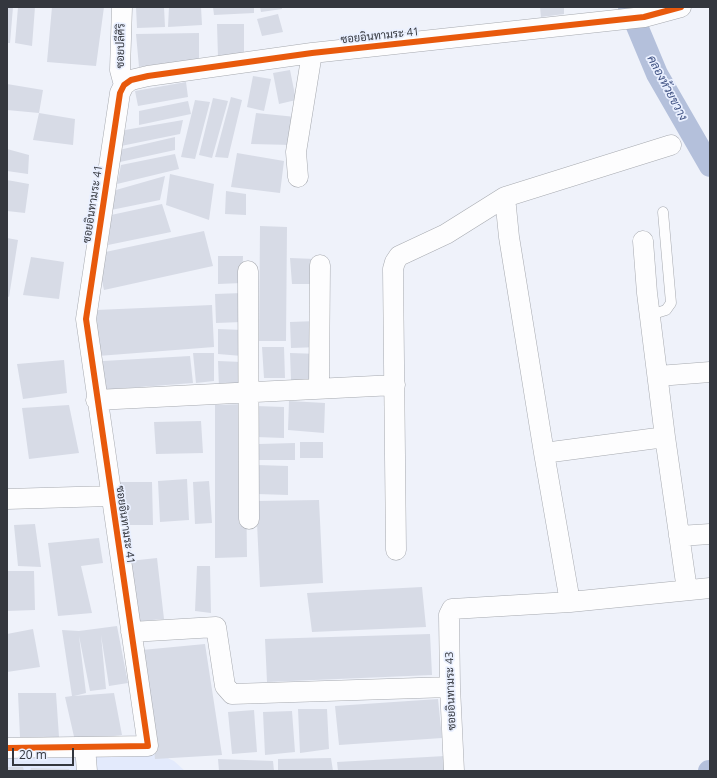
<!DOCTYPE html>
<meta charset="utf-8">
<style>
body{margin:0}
#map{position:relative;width:717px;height:778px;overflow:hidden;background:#eff2fa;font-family:"Open Sans",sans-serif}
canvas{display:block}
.frame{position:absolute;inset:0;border:8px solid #34373e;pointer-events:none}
.scale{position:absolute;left:12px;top:748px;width:62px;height:18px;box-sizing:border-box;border:2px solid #34373e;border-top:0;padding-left:5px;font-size:12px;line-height:14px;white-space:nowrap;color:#34373e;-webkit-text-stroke:3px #eaf0ff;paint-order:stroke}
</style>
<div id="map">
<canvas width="717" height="778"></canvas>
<div class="frame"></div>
<div class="scale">20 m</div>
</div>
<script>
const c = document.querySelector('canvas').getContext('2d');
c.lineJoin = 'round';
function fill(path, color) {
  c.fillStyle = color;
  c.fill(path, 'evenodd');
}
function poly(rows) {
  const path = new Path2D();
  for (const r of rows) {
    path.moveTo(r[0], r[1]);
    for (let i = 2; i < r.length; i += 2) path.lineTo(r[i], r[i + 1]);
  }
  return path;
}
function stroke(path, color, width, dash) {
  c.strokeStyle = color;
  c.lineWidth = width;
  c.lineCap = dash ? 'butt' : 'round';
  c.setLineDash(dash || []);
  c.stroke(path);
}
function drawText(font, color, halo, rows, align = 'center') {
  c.font = font + ' "Open Sans",Sarabun,sans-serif';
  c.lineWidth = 3.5;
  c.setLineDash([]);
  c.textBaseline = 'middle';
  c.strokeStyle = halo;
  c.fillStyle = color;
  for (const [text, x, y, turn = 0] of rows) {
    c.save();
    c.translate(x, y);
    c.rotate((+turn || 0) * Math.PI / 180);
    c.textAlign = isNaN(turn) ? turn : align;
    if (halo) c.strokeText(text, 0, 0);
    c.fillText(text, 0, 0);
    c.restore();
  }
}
fill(poly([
 [127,739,174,761,185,771,7,771,7,743]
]), '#e3eafc');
stroke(poly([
 [629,7,657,74,710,166],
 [709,771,710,771]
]), '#b4c0db', 22);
fill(poly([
 [7,7,13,7,10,43,7,43],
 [18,7,35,7,32,46,15,43],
 [52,7,104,7,96,66,47,62],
 [136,7,164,7,165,27,137,28],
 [169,7,201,7,202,25,168,27],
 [213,7,254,7,254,13,214,15],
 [260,7,282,7,282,9,261,12],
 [540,7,564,7,564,14,541,17],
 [278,14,283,32,262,36,257,19],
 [217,24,244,24,244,54,218,57],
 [199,33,199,59,139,67,136,34],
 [290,70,296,100,279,104,273,73],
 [253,76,271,79,264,111,247,107],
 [186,82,188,97,138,106,135,91],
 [7,84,43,90,39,113,7,110],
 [231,97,242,100,228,158,215,157],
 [213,98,228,101,212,158,199,155],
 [195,100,210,102,195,159,181,157],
 [188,101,191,114,139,125,139,111],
 [39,113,75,119,73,145,33,140],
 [256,113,296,117,292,145,251,144],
 [183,120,180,134,121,146,125,130],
 [175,137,175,150,120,162,119,150],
 [7,149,29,155,28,174,7,171],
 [237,153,284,161,280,193,231,187],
 [175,154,179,169,117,184,121,165],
 [170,174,214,184,209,220,166,205],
 [165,176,160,200,111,210,116,190],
 [7,180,29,184,25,213,7,211],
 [226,191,246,194,246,215,225,214],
 [162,204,171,232,108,245,111,215],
 [260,226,287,227,286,341,259,341],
 [204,231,213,266,104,290,96,254],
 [7,238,18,240,9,297,7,296],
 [218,256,243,256,242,283,218,284],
 [31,257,64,262,59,299,23,295],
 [290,258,316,259,315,284,292,284],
 [242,293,242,322,216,323,215,294],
 [212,305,214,347,98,356,96,310],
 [317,321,320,347,291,348,290,322],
 [218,329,243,330,242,356,218,354],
 [262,347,284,347,285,378,264,378],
 [193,353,214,353,214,381,196,383],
 [290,353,320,354,319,380,291,380],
 [190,356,193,383,87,391,86,362],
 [64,360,67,393,23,399,17,364],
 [218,361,242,362,242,386,219,388],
 [289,401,325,403,324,433,288,430],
 [245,404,247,557,215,558,215,405],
 [69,405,79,453,29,459,22,408],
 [256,406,284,407,284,438,256,437],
 [201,421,203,453,156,454,154,422],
 [300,442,323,442,323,458,300,458],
 [295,443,295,460,258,460,259,444],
 [257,465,288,466,288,495,257,494],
 [187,479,189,520,160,522,158,481],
 [209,481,212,523,195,524,193,482],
 [116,482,152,482,153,525,120,525],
 [319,500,323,583,260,587,256,501],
 [35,524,41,567,18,566,14,525],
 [99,538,103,563,81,566,92,613,58,616,48,543],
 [157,558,164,619,129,622,120,562],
 [197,566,210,566,211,613,195,611],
 [7,571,34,571,35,610,7,611],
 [422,587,426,627,312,632,307,593],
 [117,626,128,683,109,686,101,635,106,689,90,691,79,636,86,693,74,696,114,693,122,735,75,741,65,697,72,696,62,630,79,631],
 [33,629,40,667,7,672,7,634],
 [430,634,432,675,267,682,265,639],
 [205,644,222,755,155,759,142,650],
 [18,693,56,693,59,737,20,737],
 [438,699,442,738,339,745,335,706],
 [298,709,327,709,329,749,300,753],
 [254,710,257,752,232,754,228,712],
 [292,711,295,752,265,755,263,712],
 [445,756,446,771,338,771,337,762],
 [331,758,333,771,278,771,278,759],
 [218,759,273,761,274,771,219,771],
 [7,767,23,767,24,771,7,771],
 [31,768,69,769,70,771,30,771]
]), '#d7dbe6');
const lane = poly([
 [650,315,666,310,671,303,663,212]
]);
const street = poly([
 [122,7,120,70,124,85],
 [298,177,296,152,312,53],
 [643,241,647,293,665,437,687,590],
 [248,271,249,519],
 [658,376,710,372],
 [319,388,320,265],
 [96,400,395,385],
 [544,453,665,437],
 [7,499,110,496],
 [679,536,710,534],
 [396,550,393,269,395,262,399,256,446,234,505,197],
 [570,602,544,453,509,237,505,197,671,145],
 [131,632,216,627,225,686,232,694,450,687],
 [85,747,87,771],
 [7,748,148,746,86,319,120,93,124,85,131,80,148,76,312,53,644,17,681,7],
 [454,771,450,687,449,615,452,609,570,602,710,588]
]);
stroke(lane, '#a6a9af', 11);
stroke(street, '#a6a9af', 21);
stroke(lane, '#fdfdfe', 10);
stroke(street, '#fdfdfe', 20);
stroke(poly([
 [7,748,148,746,86,319,120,93,124,85,131,80,148,76,312,53,644,17,681,7]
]), '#e8590c', 6);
drawText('11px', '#34373e', '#eaf0ff', [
 ["ซอยอินทามระ 41",380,36,-6],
 ["ซอยปลีศิริ",121,46,-89],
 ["ซอยอินทามระ 41",93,204,-81],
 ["ซอยอินทามระ 41",125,525,82],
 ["ซอยอินทามระ 43",451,691,-92]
]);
drawText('italic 12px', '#415384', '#eaf0ff', [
 ["คลองห้วยขวาง",667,88,62]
]);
</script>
